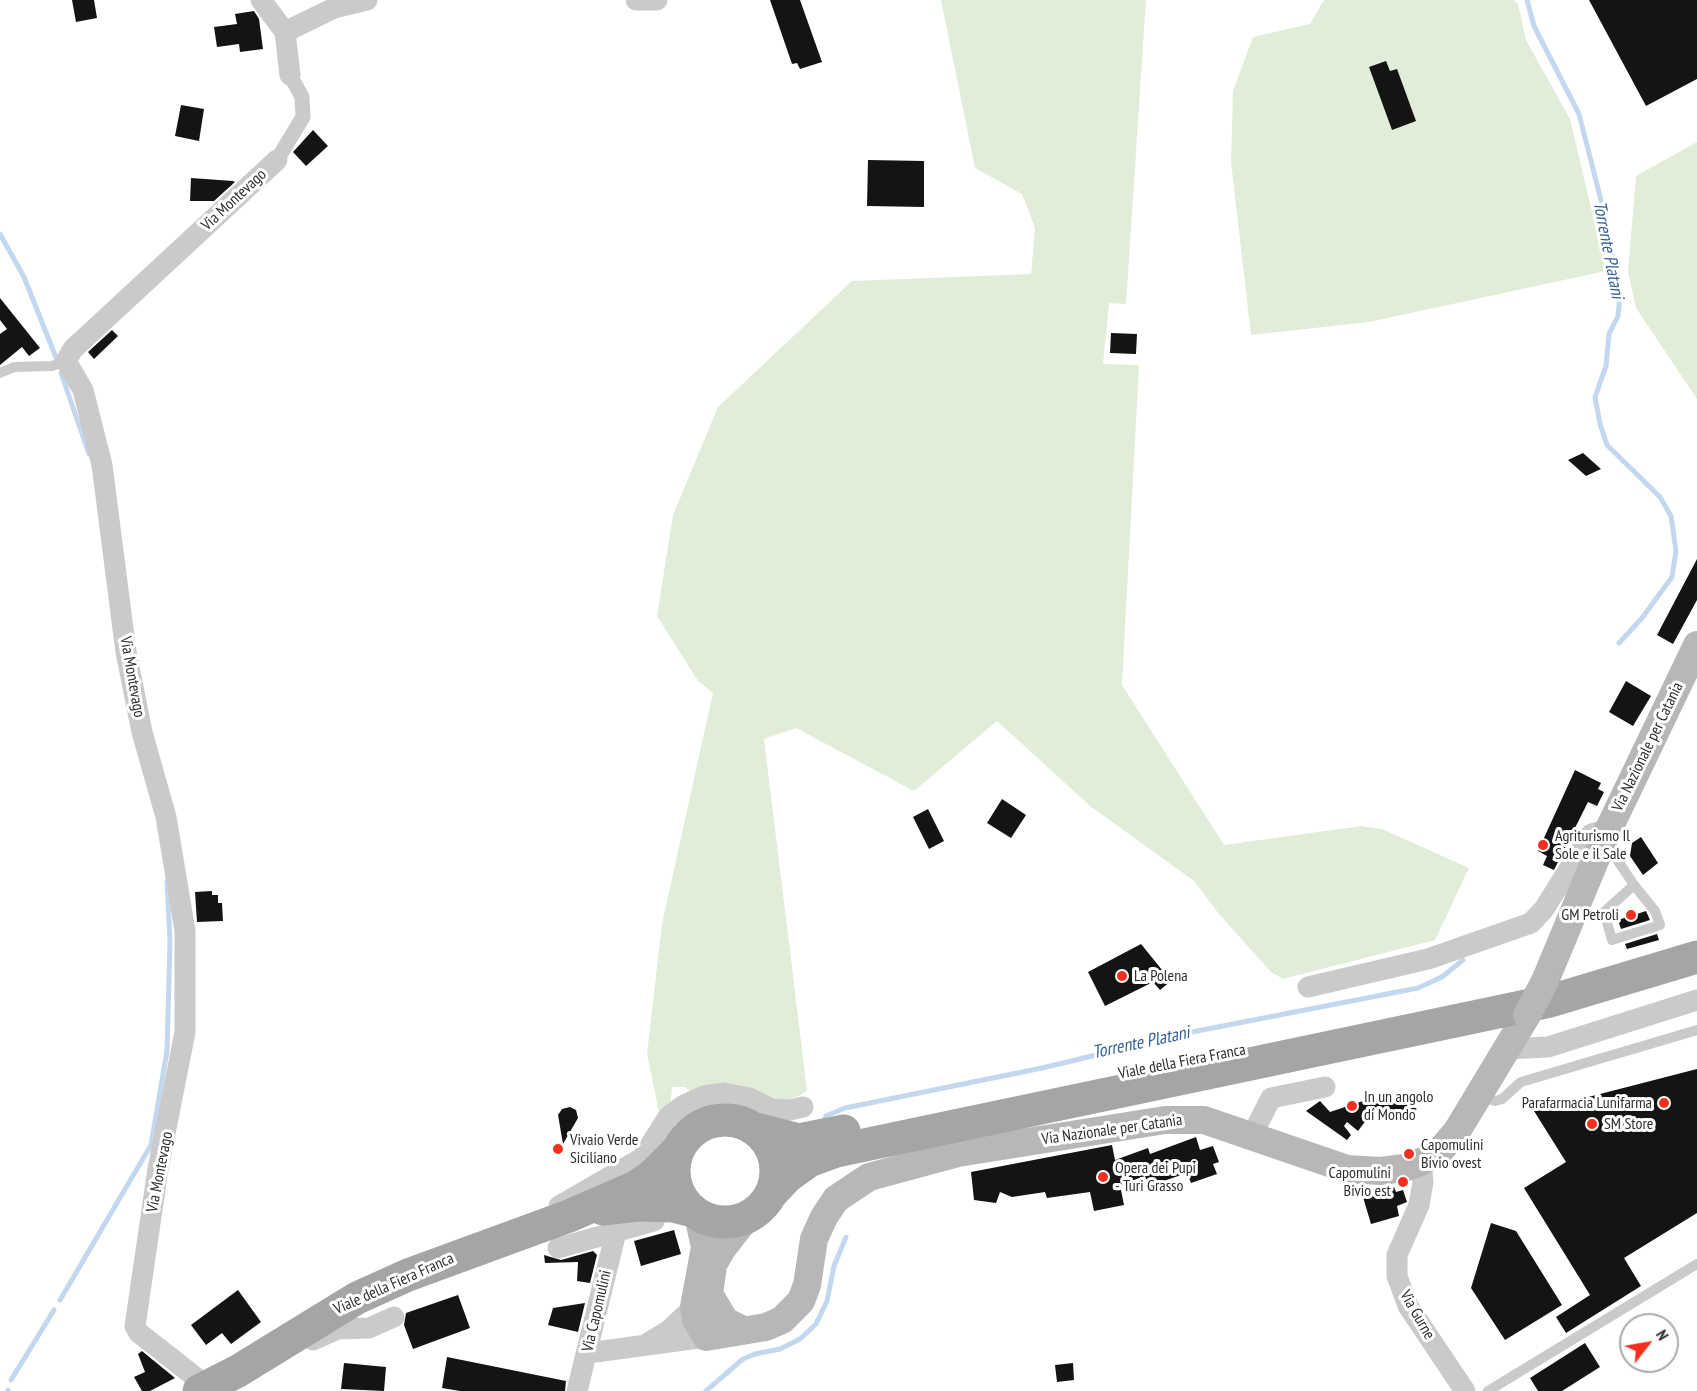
<!DOCTYPE html>
<style>
body{margin:0}
#map{position:relative;width:1697px;height:1391px;overflow:hidden;background:#fff;font-family:"PT Sans Narrow",sans-serif}
canvas{display:block}
.north{position:absolute;left:1619px;top:1313px;width:60px;height:60px;box-sizing:border-box;background:#fff;border:2px solid #ababab;border-radius:50%;rotate:59deg;font-size:16px;font-weight:700;line-height:24px;text-align:center;color:#2d2d2d}
.north::after{content:'';display:block;margin:auto;width:21px;height:27px;background:#f52f1e;clip-path:polygon(50% 0,100% 100%,50% 72%,0 100%)}
</style>
<div id="map">
<canvas width="1697" height="1391"></canvas>
<div class="north">N</div>
</div>
<script>
const c = document.querySelector('canvas').getContext('2d');
c.lineJoin = 'round';
function fill(path, color) {
  c.fillStyle = color;
  c.fill(path, 'evenodd');
}
function poly(rows) {
  const path = new Path2D();
  for (const r of rows) {
    if (r.length === 3) {
      path.moveTo(r[0] + r[2], r[1]);
      path.arc(r[0], r[1], r[2], 0, 2 * Math.PI);
      continue;
    }
    path.moveTo(r[0], r[1]);
    for (let i = 2; i < r.length; i += 2) path.lineTo(r[i], r[i + 1]);
  }
  return path;
}
function stroke(path, color, width, dash) {
  c.strokeStyle = color;
  c.lineWidth = width;
  c.lineCap = dash ? 'butt' : 'round';
  c.setLineDash(dash || []);
  c.stroke(path);
}
function drawText(font, color, halo, rows, align = 'center') {
  c.font = font + ' "PT Sans Narrow",sans-serif';
  c.lineWidth = 6;
  c.setLineDash([]);
  c.textBaseline = 'middle';
  c.strokeStyle = halo;
  c.fillStyle = color;
  for (const [text, x, y, turn = 0] of rows) {
    c.save();
    c.translate(x, y);
    c.rotate((+turn || 0) * Math.PI / 180);
    c.textAlign = isNaN(turn) ? turn : align;
    if (halo) c.strokeText(text, 0, 0);
    c.fillText(text, 0, 0);
    c.restore();
  }
}
fill(poly([
 [941,0,1146,0,1126,304,1109,303,1103,364,1139,365,1122,685,1224,845,1361,826,1382,829,1469,868,1435,940,1283,979,1271,972,1219,914,1194,881,1090,806,997,721,914,791,796,728,764,739,807,1090,799,1096,780,1102,692,1093,685,1087,672,1087,670,1108,660,1117,647,1054,662,924,713,693,698,681,657,616,673,515,718,407,852,281,1031,274,1035,228,1022,194,975,168],
 [1324,0,1514,0,1518,4,1526,40,1570,119,1606,271,1369,322,1251,335,1231,162,1233,91,1253,37,1310,24],
 [1697,142,1697,399,1636,308,1628,272,1636,176]
]), '#e1edd9');
stroke(poly([
 [1527,0,1534,26,1579,114,1606,220,1620,295,1618,316,1609,334,1606,366,1595,397,1600,424,1607,445,1660,497,1671,516,1676,551,1672,577,1642,618,1619,643],
 [0,234,24,277,57,360],
 [61,373,89,454],
 [823,1123,826,1116,845,1108,1042,1068,1192,1032,1418,988,1442,977,1463,960],
 [60,1300,151,1145,167,1051,170,942,167,881],
 [11,1380,54,1310],
 [8,1391,8,1390],
 [706,1391,743,1359,755,1354,780,1349,800,1339,816,1324,827,1301,834,1266,846,1237]
]), '#c3d7ee', 5);
fill(poly([
 [72,0,94,0,97,18,76,22],
 [770,0,800,0,822,62,800,69,797,63,792,64],
 [1589,0,1697,0,1697,79,1646,106],
 [254,11,259,19,263,49,240,52,239,44,217,47,214,27,237,24,235,14],
 [1386,61,1390,71,1397,69,1416,121,1392,130,1369,67],
 [181,105,204,109,199,141,175,136],
 [313,130,328,146,306,166,293,152],
 [868,160,924,161,924,207,867,206],
 [191,178,233,181,235,182,214,201,190,201],
 [0,298,40,348,29,356,22,347,0,365,0,334,7,329,0,320],
 [112,330,118,336,94,359,88,352],
 [1111,333,1137,334,1136,354,1110,353],
 [1583,453,1601,469,1586,476,1568,460],
 [1697,559,1697,600,1673,644,1657,635],
 [1626,681,1651,696,1633,726,1609,712],
 [1575,770,1601,783,1598,789,1604,792,1597,806,1588,802,1554,870,1543,865,1547,856,1538,851],
 [1002,799,1026,815,1011,838,987,823],
 [928,809,944,841,929,849,913,817],
 [1641,837,1658,863,1643,875,1630,856,1632,843],
 [212,891,212,895,218,895,218,903,222,903,223,921,197,922,195,892],
 [1646,911,1650,920,1621,929,1618,920],
 [1657,934,1659,940,1627,949,1625,944],
 [1141,944,1171,981,1160,990,1153,982,1105,1006,1088,972],
 [1697,1069,1697,1213,1624,1258,1641,1286,1566,1333,1556,1317,1590,1295,1524,1188,1566,1162,1534,1111],
 [1390,1092,1417,1109,1390,1120,1387,1113,1364,1123,1358,1131,1347,1122,1344,1126,1351,1135,1347,1140,1306,1111,1320,1101,1330,1112],
 [570,1107,576,1110,578,1118,563,1144,558,1115,562,1109],
 [1196,1137,1200,1150,1213,1146,1219,1162,1213,1164,1217,1174,1191,1183,1187,1173,1149,1186,1145,1176,1120,1185,1124,1205,1094,1211,1090,1192,1047,1198,1045,1192,1012,1197,1000,1192,996,1203,974,1200,971,1172,1112,1145,1115,1160,1148,1148,1150,1154],
 [1394,1187,1396,1192,1403,1190,1407,1202,1397,1206,1399,1216,1371,1224,1363,1197],
 [1491,1223,1516,1231,1562,1305,1505,1340,1471,1288],
 [674,1230,681,1254,641,1266,634,1241],
 [593,1251,597,1255,590,1283,577,1281,578,1262,545,1263,544,1255,561,1260],
 [238,1290,261,1322,231,1344,222,1333,206,1345,191,1325],
 [458,1295,470,1328,413,1349,404,1325,406,1313],
 [585,1303,578,1332,548,1325,553,1308],
 [1585,1343,1600,1367,1562,1391,1538,1391,1530,1378],
 [142,1351,175,1378,150,1391,142,1391,134,1377,145,1372,138,1354],
 [447,1357,566,1381,565,1391,460,1391,442,1388],
 [344,1363,386,1367,384,1391,341,1389],
 [1073,1363,1074,1380,1057,1382,1055,1365]
]), '#141414');
stroke(poly([
 [0,373,14,367,52,366,66,361],
 [1606,843,1634,885,1655,911,1660,925,1612,940,1604,912,1634,885],
 [1479,1096,1495,1101,1502,1099,1521,1082,1697,1030],
 [1488,1391,1697,1264]
]), '#cacaca', 10);
stroke(poly([
 [277,160,303,117,302,97,290,75]
]), '#cacaca', 15);
stroke(poly([
 [261,0,285,32],
 [636,0,657,0],
 [285,32,334,8,367,0],
 [285,32,290,75],
 [1308,987,1428,959,1531,923,1544,909,1591,834,1608,829],
 [1508,1049,1548,1047,1697,1000],
 [1252,1135,1271,1098,1325,1087],
 [1421,1162,1423,1182,1419,1205,1397,1255,1397,1276,1408,1306,1465,1391],
 [559,1206,642,1158,668,1117,684,1105,704,1096,724,1093,749,1098,771,1109,790,1110,803,1107],
 [558,1248,654,1221],
 [313,1340,338,1329,369,1328,394,1317],
 [648,1343,668,1331,694,1307],
 [588,1353,706,1337,706,1325],
 [208,1387,139,1333,135,1326,158,1169,185,1032,185,931,166,817,142,732,126,652,102,465,83,390,66,361,73,349,277,160],
 [577,1391,616,1232]
]), '#cacaca', 21);
stroke(poly([
 [1545,981,1604,839,1697,645],
 [698,1215,705,1247,694,1307,696,1319,706,1337,766,1327,782,1320,801,1301,807,1285,814,1239,824,1217,836,1199,869,1177,958,1153,1165,1120,1204,1120,1347,1169,1380,1171,1405,1168,1421,1162,1440,1151,1457,1131,1527,1015],
 [743,1330,725,1321,709,1294,713,1265,722,1249,747,1217]
]), '#b7b7b7', 28);
stroke(poly([
 [725,1171,51],
 [752,1128,799,1140,844,1131],
 [771,1194,788,1176,809,1161,836,1151,1550,1001,1697,957],
 [603,1209,638,1205,673,1206,693,1211],
 [199,1391,238,1371,357,1298,408,1275,569,1216,636,1187,653,1175,679,1149]
]), '#a5a5a5', 33);
stroke(poly([
 [1527,1015,1545,981]
]), '#b7b7b7', 28);
for (const [x, y, r, color] of [
 [1543,845,6,"#f52f1e"],
 [1631,915,6,"#f52f1e"],
 [1122,976,6,"#f52f1e"],
 [1664,1103,6,"#f52f1e"],
 [1352,1106,6,"#f52f1e"],
 [1592,1124,6,"#f52f1e"],
 [558,1149,6,"#f52f1e"],
 [1409,1154,6,"#f52f1e"],
 [1103,1177,6,"#f52f1e"],
 [1403,1182,6,"#f52f1e"]
]) {
  const dot = new Path2D();
  dot.arc(x, y, r, 0, 2 * Math.PI);
  c.fillStyle = color;
  c.fill(dot);
  stroke(dot, '#fff', 2);
}
drawText('16px', '#2d2d2d', '#fff', [
 ["Via Montevago",234,200,-43],
 ["Via Montevago",132,677,80],
 ["Via Nazionale per Catania",1648,747,-64],
 ["Viale della Fiera Franca",1182,1062,-11],
 ["Via Nazionale per Catania",1112,1130,-8],
 ["Via Montevago",160,1172,-79],
 ["Viale della Fiera Franca",394,1284,-24],
 ["Via Capomulini",597,1311,-77],
 ["Via Gurne",1417,1315,60]
]);
drawText('16px', '#2d2d2d', '#fff', [
 ["Agriturismo Il",1555,836],
 ["Sole e il Sale",1555,854],
 ["GM Petroli",1619,915,"right"],
 ["La Polena",1134,976],
 ["In un angolo",1364,1097],
 ["di Mondo",1364,1115],
 ["Parafarmacia Lunifarma",1652,1103,"right"],
 ["SM Store",1604,1124],
 ["Vivaio Verde",570,1140],
 ["Siciliano",570,1158],
 ["Capomulini",1421,1145],
 ["Bivio ovest",1421,1163],
 ["Opera dei Pupi",1115,1168],
 ["- Turi Grasso",1115,1186],
 ["Capomulini",1391,1173,"right"],
 ["Bivio est",1391,1191,"right"]
], 'left');
drawText('italic 18px', '#346197', '#fff', [
 ["Torrente Platani",1608,250,79],
 ["Torrente Platani",1141,1043,-12]
]);
</script>
